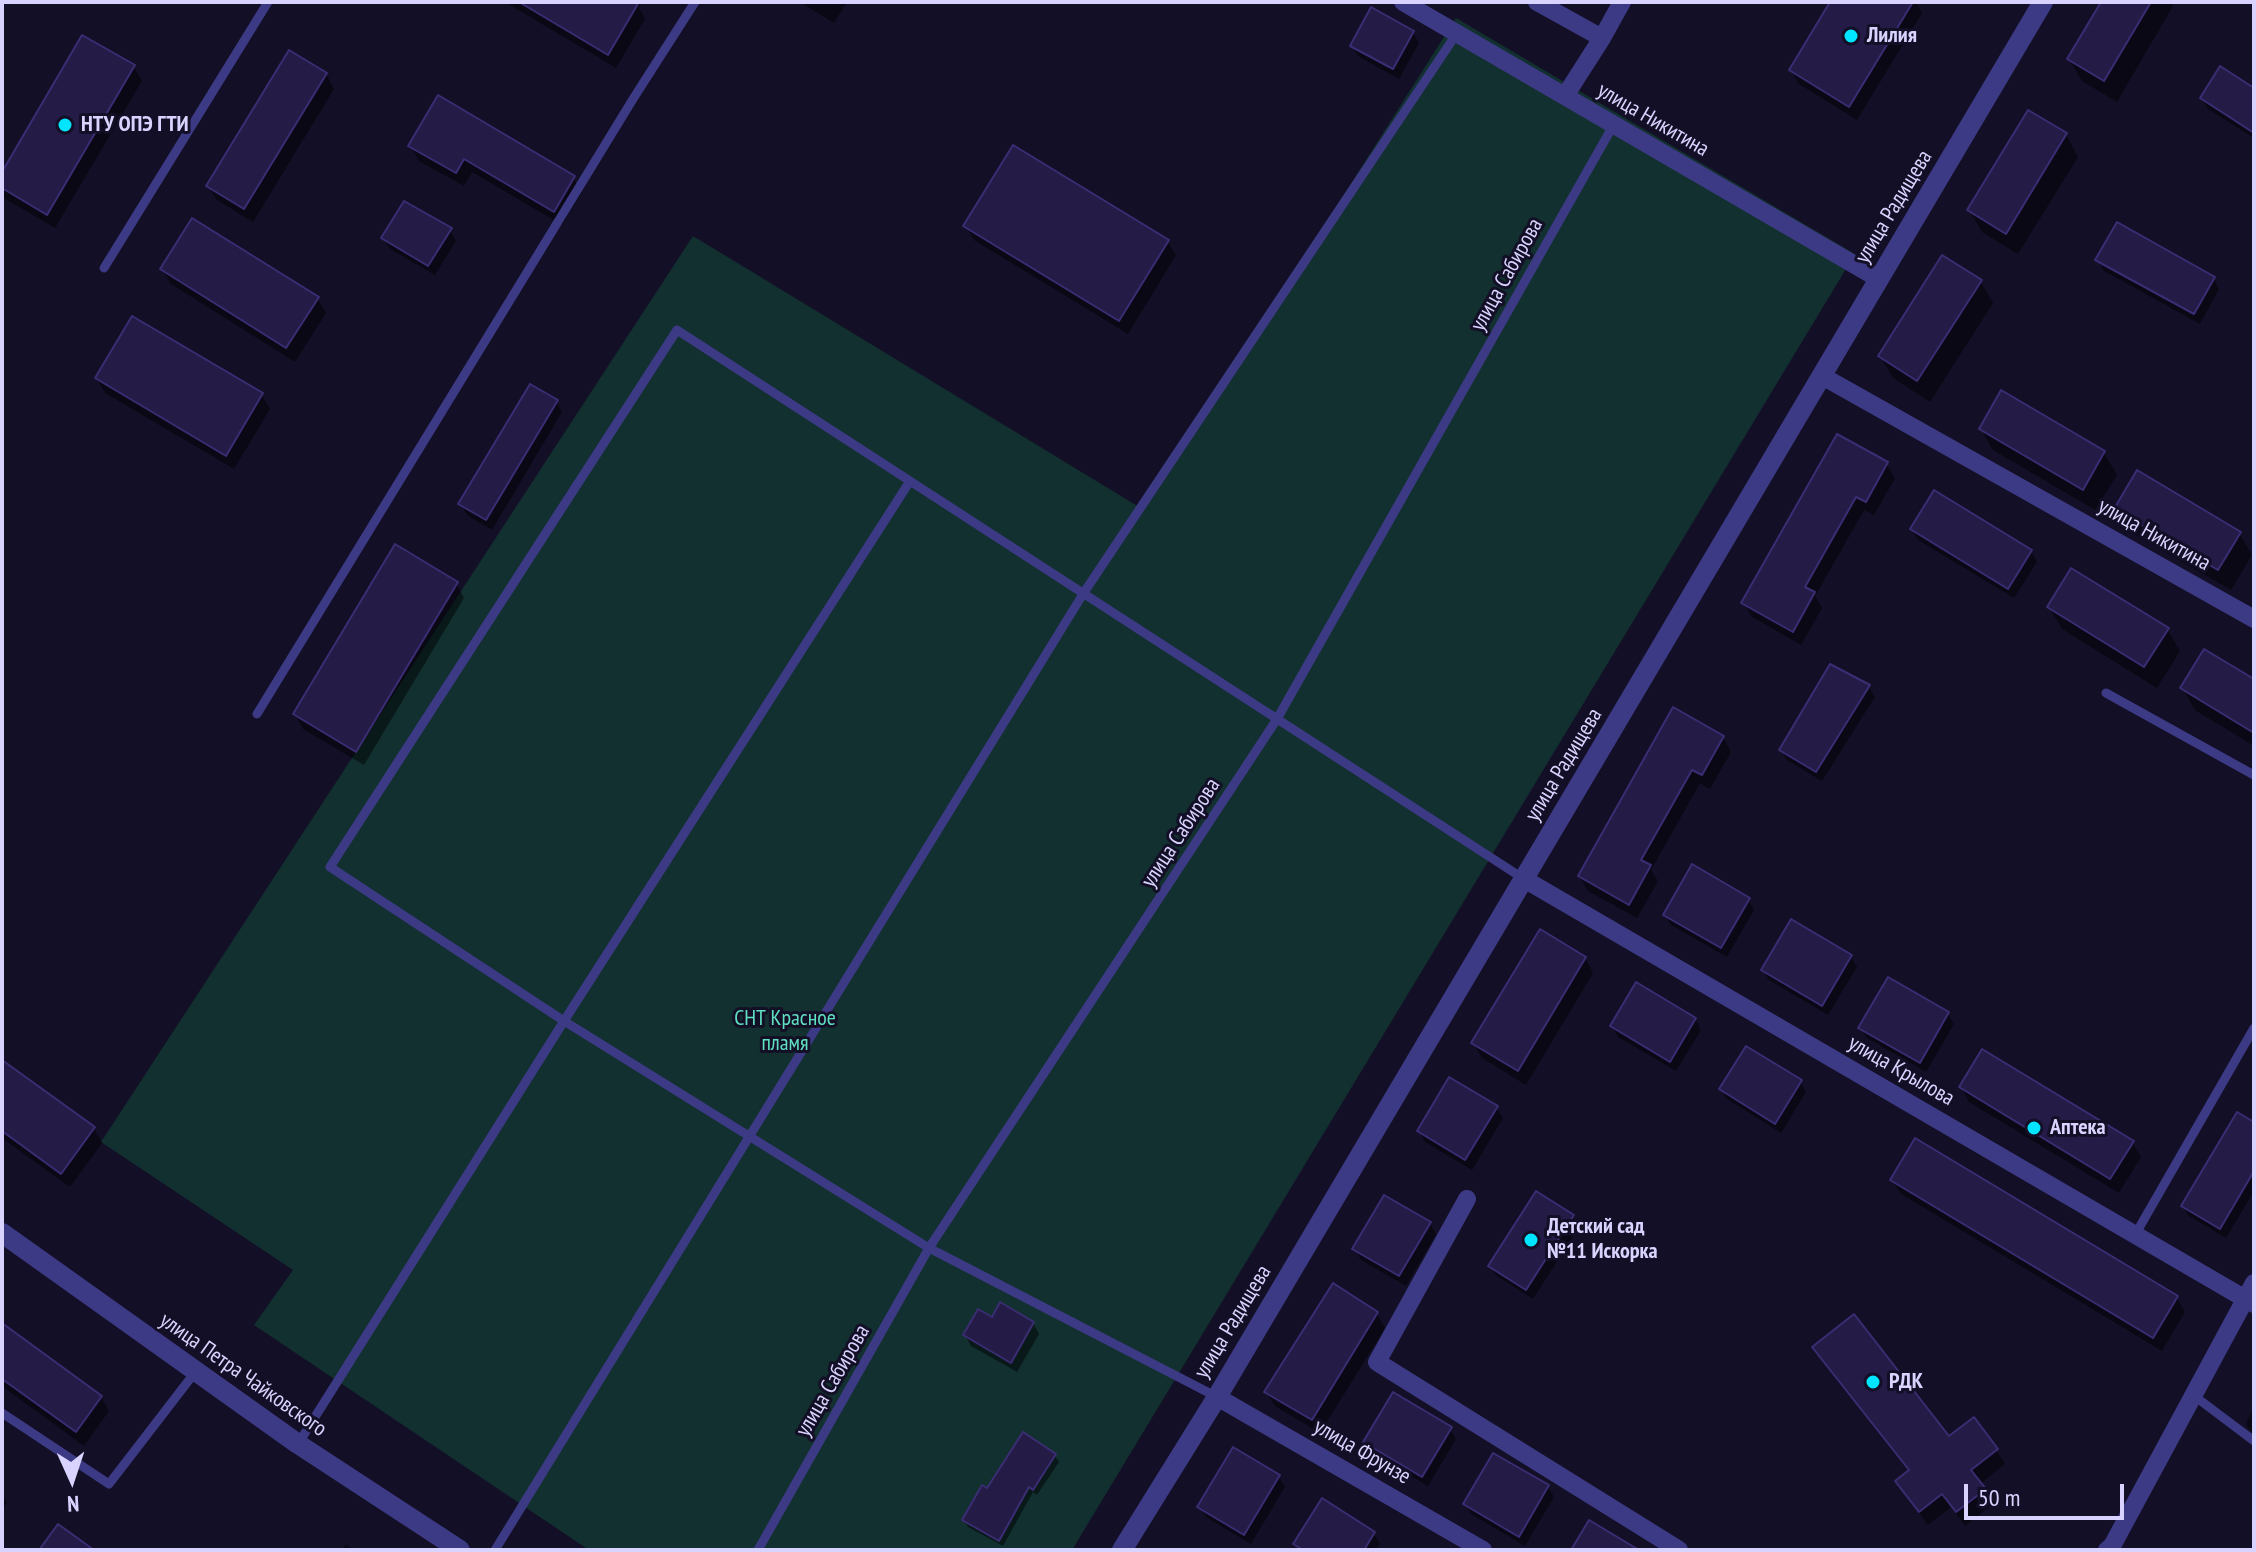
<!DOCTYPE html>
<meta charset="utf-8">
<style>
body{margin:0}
#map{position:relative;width:2256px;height:1552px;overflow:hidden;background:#130f26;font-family:"PT Sans Narrow",sans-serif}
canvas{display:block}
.frame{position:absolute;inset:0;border:4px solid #d9d4ff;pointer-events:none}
.north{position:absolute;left:32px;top:1440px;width:80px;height:80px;-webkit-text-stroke:6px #130f26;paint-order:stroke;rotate:177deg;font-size:22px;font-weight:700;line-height:32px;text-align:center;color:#d9d4ff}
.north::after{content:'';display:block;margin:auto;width:28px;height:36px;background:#d9d4ff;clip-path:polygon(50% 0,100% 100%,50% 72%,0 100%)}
.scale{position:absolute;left:1964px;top:1484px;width:160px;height:36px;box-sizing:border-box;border:4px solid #d9d4ff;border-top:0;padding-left:10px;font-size:24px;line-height:28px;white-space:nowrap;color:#d9d4ff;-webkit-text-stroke:6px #130f26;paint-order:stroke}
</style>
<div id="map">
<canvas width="2256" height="1552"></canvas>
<div class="frame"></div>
<div class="north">N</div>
<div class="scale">50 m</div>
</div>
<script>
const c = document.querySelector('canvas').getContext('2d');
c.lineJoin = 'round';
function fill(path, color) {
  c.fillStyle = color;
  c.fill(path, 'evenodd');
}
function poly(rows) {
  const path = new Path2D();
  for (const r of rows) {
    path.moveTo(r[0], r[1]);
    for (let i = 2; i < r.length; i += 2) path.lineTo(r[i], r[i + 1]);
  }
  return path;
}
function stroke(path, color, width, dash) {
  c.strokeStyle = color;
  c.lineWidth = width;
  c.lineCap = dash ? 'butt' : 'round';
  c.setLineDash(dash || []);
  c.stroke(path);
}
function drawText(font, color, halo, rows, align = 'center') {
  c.font = font + ' "PT Sans Narrow",sans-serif';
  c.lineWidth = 6;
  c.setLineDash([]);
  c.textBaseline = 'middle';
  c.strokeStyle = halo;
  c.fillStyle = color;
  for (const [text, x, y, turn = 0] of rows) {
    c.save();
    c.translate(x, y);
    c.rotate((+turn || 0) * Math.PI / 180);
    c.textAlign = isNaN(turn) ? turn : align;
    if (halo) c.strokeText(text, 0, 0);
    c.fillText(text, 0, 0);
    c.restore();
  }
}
fill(poly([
 [1456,18,1855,254,1072,1550,589,1550,254,1325,293,1270,101,1142,693,236,1144,510]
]), '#12302f');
fill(poly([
 [505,2,642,2,639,7,645,19,616,68],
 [800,2,847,2,834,23],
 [1832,2,1916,2,1922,13,1857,120,1799,84,1791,70],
 [2103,2,2171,2,2173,6,2117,102,2082,81,2069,59],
 [1413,33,1419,43,1399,79,1358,56,1352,45],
 [133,66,142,81,55,228,5,199,2,193,2,176],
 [326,74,334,89,253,222,217,200,208,186],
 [2254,90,2254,138,2208,109,2202,98],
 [2066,135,2078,157,2018,254,1982,232,1969,210],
 [411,146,573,177,582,192,562,225,472,172,464,186,419,161],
 [966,226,1167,241,1176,255,1128,334,974,240],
 [450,230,456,241,435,275,390,249,383,238],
 [2098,260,2213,278,2219,289,2200,324,2104,271],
 [162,269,317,298,326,313,295,362,171,284],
 [1980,281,1993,303,1930,402,1893,378,1880,356],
 [97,379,261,394,270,409,234,469,105,393],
 [556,402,562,412,492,530,467,515,461,504],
 [1981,429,2104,453,2117,475,2095,510,1993,450],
 [1886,464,1895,478,1874,515,1864,510,1815,596,1822,608,1801,645,1752,617,1744,603],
 [2116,509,2239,533,2252,555,2231,590,2129,531],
 [1912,529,2031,551,2037,562,2014,598,1918,540],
 [456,583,464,598,364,765,303,729,295,714],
 [2049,607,2167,629,2180,651,2157,688,2062,629],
 [2254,682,2254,746,2195,710,2183,688],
 [1869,687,1875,697,1822,781,1787,760,1781,750],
 [1723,737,1731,752,1710,789,1700,783,1651,870,1658,881,1637,918,1588,891,1580,876],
 [1748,899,1754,910,1727,957,1671,925,1665,915],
 [1850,956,1857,967,1828,1015,1769,980,1763,970],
 [1585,958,1593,973,1526,1085,1482,1058,1473,1043],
 [1948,1014,1954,1024,1926,1072,1867,1038,1861,1028],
 [1695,1019,1701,1030,1676,1071,1618,1037,1612,1026],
 [2,1063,94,1129,102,1143,70,1187,2,1138],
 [1800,1082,1806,1092,1781,1133,1727,1099,1721,1089],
 [1961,1087,2132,1142,2141,1157,2119,1193,1969,1102],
 [1496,1107,1503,1118,1472,1170,1425,1142,1419,1131],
 [2254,1124,2254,1191,2226,1238,2189,1216,2183,1206],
 [1916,1140,2177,1298,2185,1312,2162,1351,1901,1194,1892,1180],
 [1572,1216,1579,1227,1533,1299,1497,1276,1490,1266],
 [1430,1224,1436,1234,1406,1286,1361,1260,1355,1249],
 [1377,1314,1385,1328,1320,1433,1275,1406,1266,1392],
 [992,1319,1033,1323,1039,1334,1017,1372,971,1346,965,1335],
 [2,1325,101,1397,109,1411,84,1446,2,1386],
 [1815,1347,1949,1439,1996,1450,2005,1464,1980,1484,1993,1504,1965,1526,1951,1507,1928,1525,1897,1482,1909,1472,1823,1362],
 [2254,1406,2254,1437,2246,1424],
 [1450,1429,1456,1439,1428,1486,1372,1453,1366,1442],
 [1055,1456,1059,1462,1037,1495,1033,1492,1003,1546,968,1527,964,1520,987,1490],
 [1279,1477,1285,1487,1251,1544,1206,1517,1200,1507],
 [1548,1487,1554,1497,1525,1546,1471,1514,1465,1504],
 [2,1494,7,1503,2,1509],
 [1323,1501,1374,1534,1380,1544,1376,1550,1299,1550,1295,1544],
 [346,1544,354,1550,342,1550]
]), '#0007');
const building = poly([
 [519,2,639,2,608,55,519,2],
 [1830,2,1913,2,1849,107,1789,70,1830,2],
 [2101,2,2151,2,2104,81,2067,59,2101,2],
 [1371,7,1414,31,1393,69,1350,46,1371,7],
 [82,35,135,65,47,215,2,188,2,172,82,35],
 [289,50,327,73,244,209,206,186,289,50],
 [2220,66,2254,88,2254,133,2200,98,2220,66],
 [438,95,575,176,554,212,464,159,456,173,408,146,438,95],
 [2028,110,2067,133,2006,234,1967,210,2028,110],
 [1013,145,1169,240,1119,321,963,226,1013,145],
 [404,201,452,228,428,266,381,238,404,201],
 [192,218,319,297,286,348,160,269,192,218],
 [2117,222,2215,277,2194,314,2095,260,2117,222],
 [1942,255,1982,280,1917,381,1878,356,1942,255],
 [132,316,263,393,226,456,95,378,132,316],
 [530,384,558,400,486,520,458,504,530,384],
 [2001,390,2105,451,2083,490,1979,429,2001,390],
 [1837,434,1888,462,1866,502,1856,497,1805,587,1815,592,1793,632,1741,603,1837,434],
 [2137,470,2241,532,2218,570,2114,509,2137,470],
 [1934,490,2032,550,2008,589,1910,529,1934,490],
 [395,544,458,582,356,752,293,714,395,544],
 [2071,568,2169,628,2144,667,2047,607,2071,568],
 [2204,649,2254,679,2254,733,2180,688,2204,649],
 [1830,664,1870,685,1816,772,1779,750,1830,664],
 [1673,707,1724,736,1702,775,1692,770,1641,860,1651,865,1629,905,1578,876,1673,707],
 [1692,864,1750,898,1721,948,1663,915,1692,864],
 [1791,919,1852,955,1822,1006,1761,970,1791,919],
 [1540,929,1586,957,1518,1071,1471,1043,1540,929],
 [1888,977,1949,1012,1920,1063,1858,1028,1888,977],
 [1636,982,1696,1018,1670,1062,1610,1026,1636,982],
 [1746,1046,1802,1080,1775,1124,1719,1089,1746,1046],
 [1982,1049,2134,1141,2110,1179,1959,1087,1982,1049],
 [2,1060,95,1127,61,1174,2,1131,2,1060],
 [1449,1077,1498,1106,1465,1160,1417,1131,1449,1077],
 [2237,1112,2254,1122,2254,1171,2220,1229,2181,1206,2237,1112],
 [1915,1138,2178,1296,2153,1338,1890,1180,1915,1138],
 [1536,1191,1574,1215,1526,1290,1488,1266,1536,1191],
 [1384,1195,1431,1222,1399,1276,1352,1249,1384,1195],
 [1333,1283,1378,1312,1312,1420,1264,1392,1333,1283],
 [1000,1302,1034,1322,1011,1363,963,1335,978,1309,992,1317,1000,1302],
 [1854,1314,1949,1436,1974,1417,1998,1449,1971,1470,1986,1489,1956,1512,1942,1494,1919,1512,1895,1481,1909,1470,1812,1347,1854,1314],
 [2,1323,102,1396,76,1432,2,1379,2,1323],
 [1393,1392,1452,1427,1422,1477,1363,1442,1393,1392],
 [1023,1432,1056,1454,1033,1490,1029,1487,999,1541,962,1520,982,1485,987,1488,1023,1432],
 [1233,1447,1280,1475,1244,1535,1197,1507,1233,1447],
 [1493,1453,1549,1485,1519,1537,1463,1504,1493,1453],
 [1322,1498,1375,1532,1364,1550,1303,1550,1293,1544,1322,1498],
 [1589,1520,1639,1550,1571,1550,1589,1520],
 [58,1524,94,1550,39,1550,58,1524]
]);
fill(building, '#241b47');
stroke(building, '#3b2d73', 2);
stroke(poly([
 [104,268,268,2],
 [2106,693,2254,775],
 [257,714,633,99,695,2],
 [2135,1235,2254,1028],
 [2193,1395,2254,1441],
 [1217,1397,929,1248,564,1021,330,867,677,330,1524,879],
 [2,1413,109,1484,196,1371],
 [298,1444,564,1021,910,481],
 [495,1550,1083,594,1457,33],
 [758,1550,929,1248,1277,719,1614,124]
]), '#3d3a85', 9);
stroke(poly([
 [1403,2,1879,279],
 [1537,2,1602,38,1565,96],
 [1602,38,1622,2],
 [1822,376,2254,619],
 [1524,879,2254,1304],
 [1467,1199,1377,1362,1679,1550],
 [1217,1397,1483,1550],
 [2107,1550,2112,1546,2254,1283]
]), '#3d3a85', 18);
stroke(poly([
 [2,1233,298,1444,460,1550],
 [1122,1550,1217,1397,2043,2]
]), '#3d3a85', 20);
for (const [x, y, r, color] of [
 [1851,36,8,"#00e5ff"],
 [65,125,8,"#00e5ff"],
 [2034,1128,8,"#00e5ff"],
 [1531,1240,8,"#00e5ff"],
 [1873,1382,8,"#00e5ff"]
]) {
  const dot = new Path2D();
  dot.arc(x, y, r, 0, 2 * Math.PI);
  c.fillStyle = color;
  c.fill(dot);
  stroke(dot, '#130f26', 3);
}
drawText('bold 22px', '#d9d4ff', '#130f26', [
 ["Лилия",1867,36],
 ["НТУ ОПЭ ГТИ",81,125],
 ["Аптека",2050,1128],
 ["Детский сад",1547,1227],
 ["№11 Искорка",1547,1252],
 ["РДК",1889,1382]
], 'left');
drawText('22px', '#d9d4ff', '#130f26', [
 ["улица Никитина",1653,120,30],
 ["улица Радищева",1894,207,-59],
 ["улица Сабирова",1507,275,-61],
 ["улица Никитина",2154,535,29],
 ["улица Радищева",1564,765,-59],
 ["улица Сабирова",1181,833,-57],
 ["улица Крылова",1901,1071,30],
 ["улица Радищева",1233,1322,-59],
 ["улица Петра Чайковского",243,1375,35],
 ["улица Сабирова",833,1381,-60],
 ["улица Фрунзе",1362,1452,30]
]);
drawText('22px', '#5fe0c0', '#130f26', [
 ["СНТ Красное",785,1019],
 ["пламя",785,1044]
]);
</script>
